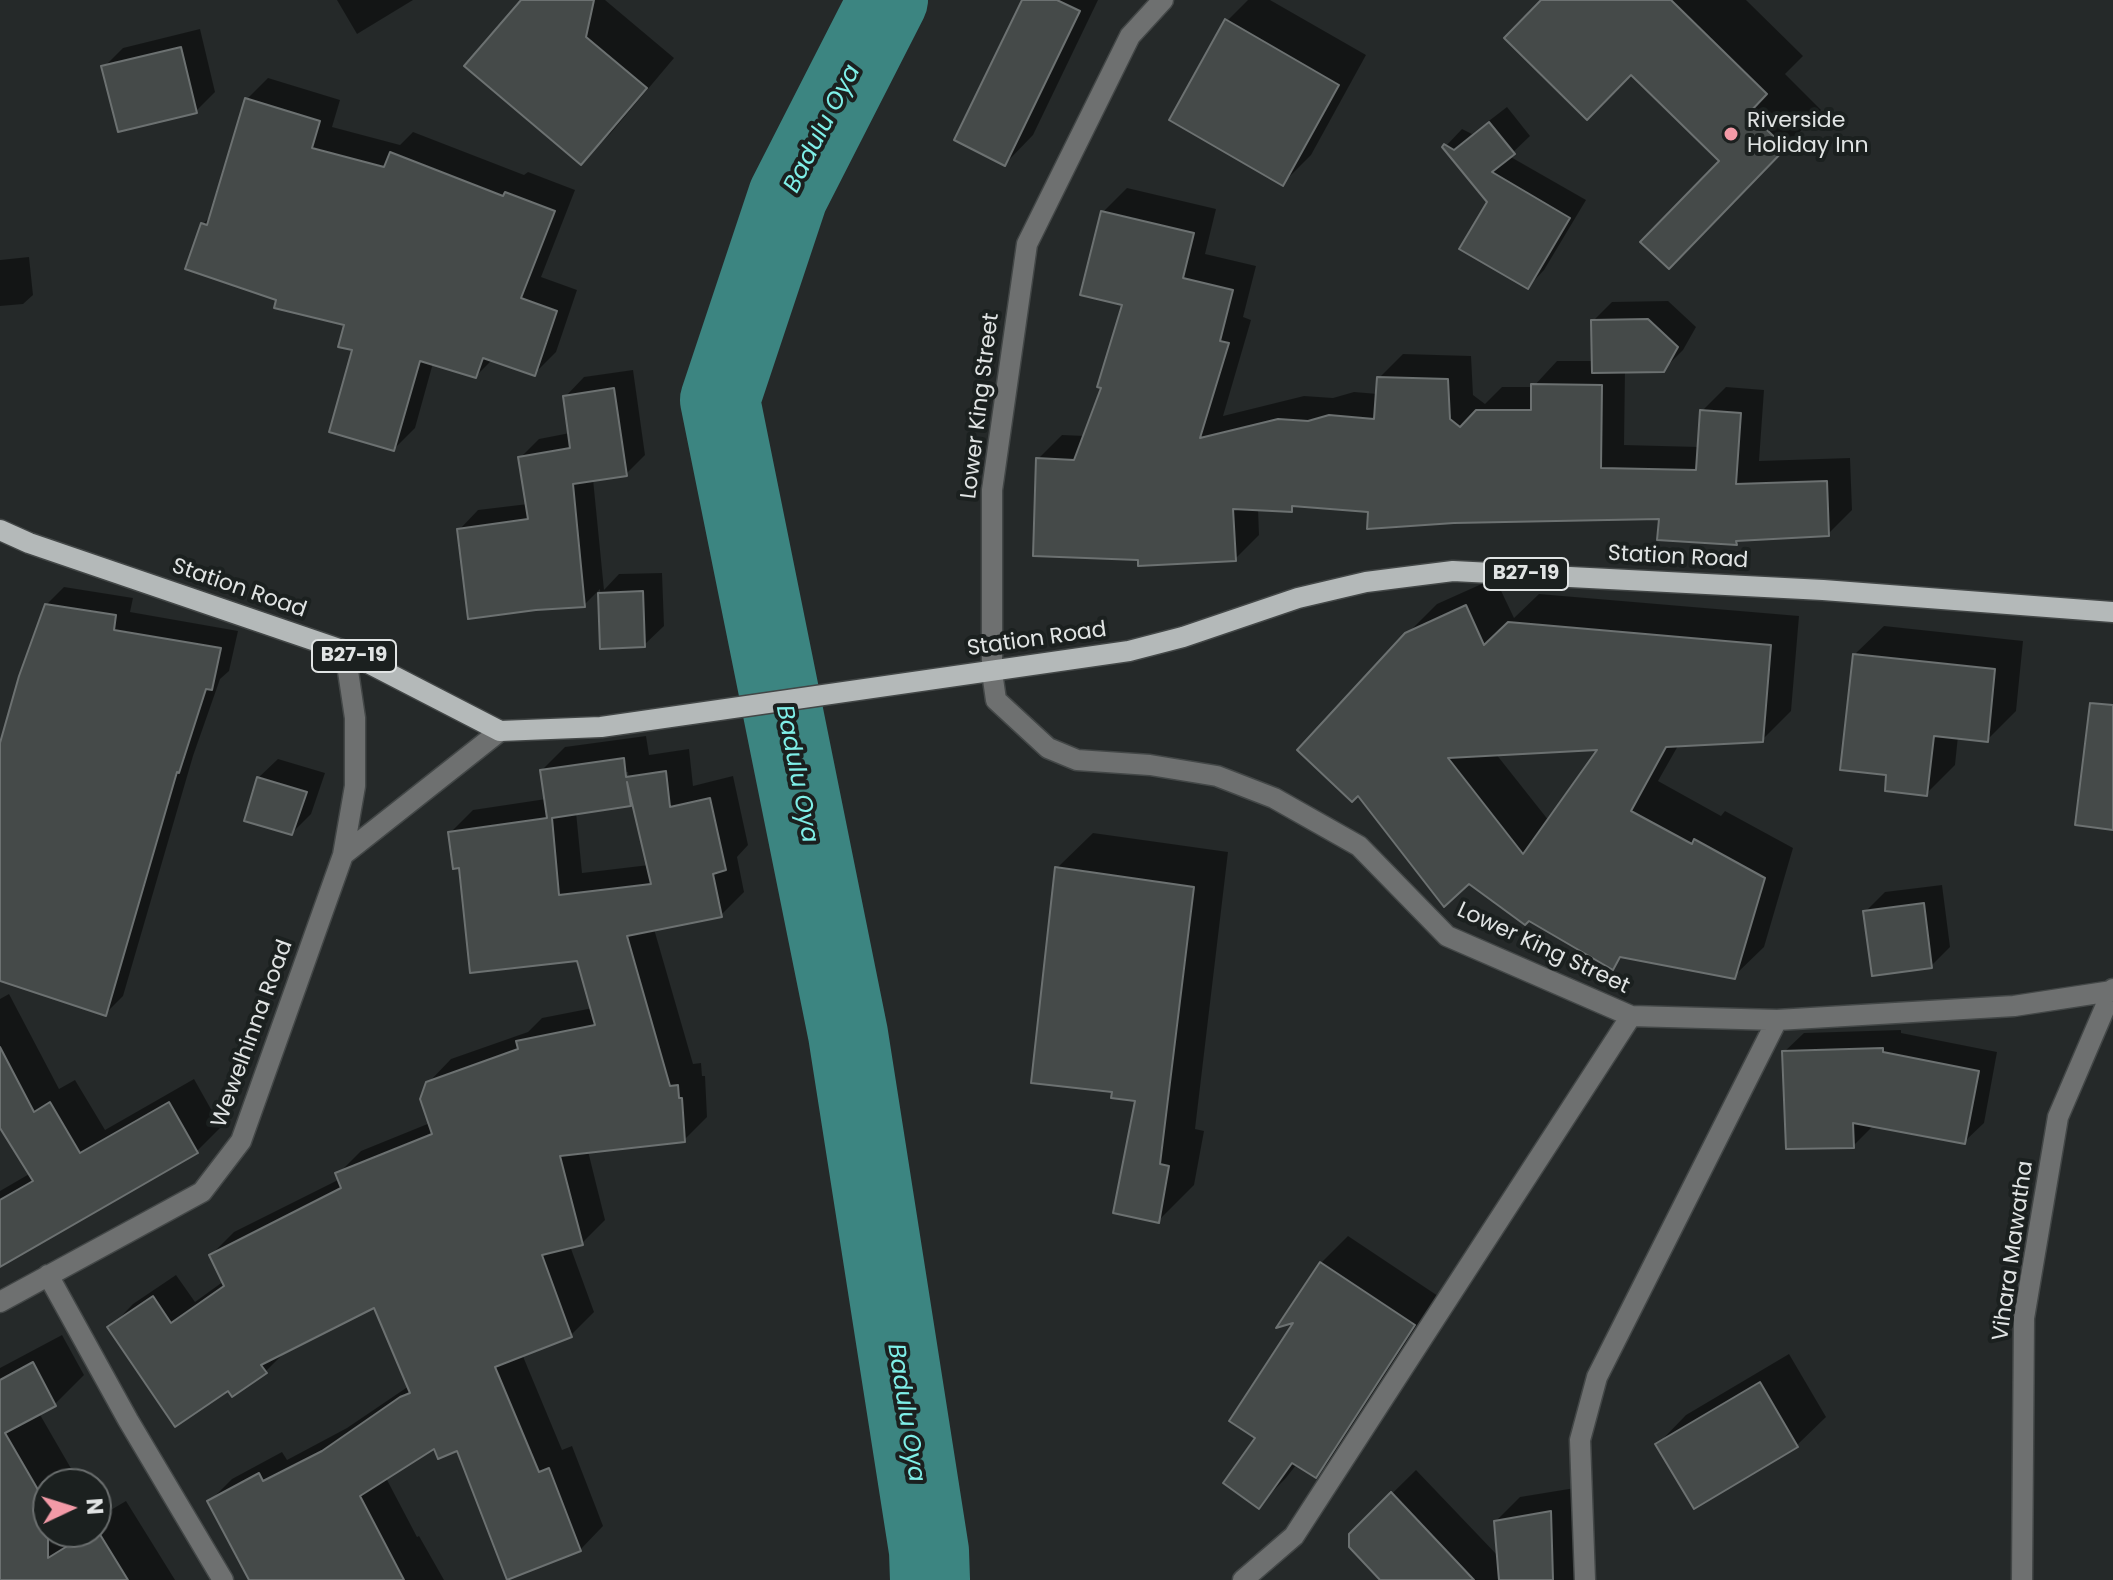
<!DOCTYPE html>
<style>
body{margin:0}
#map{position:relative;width:2113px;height:1580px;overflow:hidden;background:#252929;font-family:Poppins,sans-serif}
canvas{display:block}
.north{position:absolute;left:32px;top:1468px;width:80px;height:80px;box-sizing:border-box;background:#1b201f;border:2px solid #6a6e6e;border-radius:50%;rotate:86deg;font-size:22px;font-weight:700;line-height:32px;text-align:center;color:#e1e4e4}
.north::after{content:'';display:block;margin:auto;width:28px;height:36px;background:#f39aa7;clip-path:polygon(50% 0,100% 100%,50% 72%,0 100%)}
</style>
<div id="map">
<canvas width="2113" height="1580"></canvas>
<div class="north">N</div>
</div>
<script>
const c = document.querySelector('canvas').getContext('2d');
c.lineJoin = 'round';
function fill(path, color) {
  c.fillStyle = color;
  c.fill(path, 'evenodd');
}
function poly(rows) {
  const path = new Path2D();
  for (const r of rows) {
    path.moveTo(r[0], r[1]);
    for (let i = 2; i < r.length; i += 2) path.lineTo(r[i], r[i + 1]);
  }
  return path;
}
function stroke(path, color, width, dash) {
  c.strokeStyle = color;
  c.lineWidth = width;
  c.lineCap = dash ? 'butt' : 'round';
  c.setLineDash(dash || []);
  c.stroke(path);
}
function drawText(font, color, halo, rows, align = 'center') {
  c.font = font + ' Poppins,sans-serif';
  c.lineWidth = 8;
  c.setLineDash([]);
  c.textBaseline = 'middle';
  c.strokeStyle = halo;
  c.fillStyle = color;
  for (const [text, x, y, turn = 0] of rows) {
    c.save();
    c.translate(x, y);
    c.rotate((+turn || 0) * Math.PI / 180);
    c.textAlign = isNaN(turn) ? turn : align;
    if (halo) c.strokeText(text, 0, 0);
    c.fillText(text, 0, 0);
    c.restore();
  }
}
fill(poly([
 [337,0,413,0,357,34],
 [523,0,605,0,674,58,610,134,581,162],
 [1024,0,1098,0,1033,135,1005,164],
 [1248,0,1270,0,1366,55,1311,155,1282,184,1227,21],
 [1544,0,1746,0,1803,56,1785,74,1821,110,1706,229,1721,161,1631,72],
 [200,29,215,92,196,111,104,67,123,48],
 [268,78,340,100,332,127,400,145,413,132,524,175,528,172,575,190,541,277,577,290,556,352,535,373,493,359,476,376,433,363,415,428,394,449,346,324,279,299,203,224,212,215,247,99],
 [1507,107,1530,136,1509,156,1586,200,1544,270,1528,287,1489,202,1445,147,1462,129,1472,134],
 [1127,188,1216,209,1205,254,1256,266,1243,317,1251,320,1223,416,1304,396,1333,398,1354,392,1378,394,1379,378,1403,354,1471,356,1473,395,1485,404,1502,387,1533,387,1557,361,1594,361,1593,321,1612,302,1668,301,1696,327,1683,350,1663,370,1625,371,1624,445,1700,447,1702,411,1726,387,1764,390,1759,461,1850,458,1852,510,1828,534,1740,538,1736,543,1662,517,1371,510,1296,504,1291,510,1258,508,1259,535,1235,559,1140,558,1038,459,1062,435,1085,436,1104,386,1124,303,1103,212],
 [29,257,33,295,23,304,0,306,0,260],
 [633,370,645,455,626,474,593,479,604,590,619,574,662,573,664,626,644,645,602,647,600,589,584,605,459,530,478,510,528,504,520,458,539,439,570,433,565,397,584,377],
 [1495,578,1514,618,1539,594,1799,616,1791,711,1762,740,1679,744,1658,781,1721,816,1725,811,1793,848,1764,947,1734,976,1624,955,1612,967,1469,882,1407,634,1437,604],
 [1601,748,1549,821,1496,754],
 [64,587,133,598,130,612,238,631,229,671,220,679,193,756,123,996,105,1014,0,979,0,749,46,605],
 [1884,626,2023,641,2016,711,1987,740,1958,736,1955,765,1926,794,1888,774,1855,654],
 [646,736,649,755,689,749,693,786,733,776,748,845,737,857,744,892,721,915,654,929,693,1064,701,1063,702,1076,705,1076,707,1117,684,1140,588,1151,605,1220,582,1243,570,1246,594,1312,571,1335,522,1354,562,1450,572,1446,603,1526,580,1550,458,1449,435,1446,386,1478,417,1537,419,1536,444,1580,251,1580,209,1502,232,1479,282,1452,287,1460,347,1428,409,1386,375,1305,288,1349,265,1372,228,1388,110,1328,133,1304,176,1275,195,1302,224,1281,211,1255,234,1232,340,1179,338,1174,361,1151,430,1123,428,1083,451,1059,528,1032,542,1018,593,1008,579,959,461,866,450,833,473,810,546,799,542,770,565,747],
 [624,772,628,772,630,788,626,788],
 [633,800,649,865,582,873,576,812,630,804],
 [278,759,325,773,311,814,292,833,258,778],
 [1093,833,1228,852,1195,1129,1204,1131,1194,1185,1158,1221,1137,1099,1057,868],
 [1942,885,1950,947,1931,966,1866,911,1885,892],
 [9,994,59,1089,75,1080,105,1130,194,1079,221,1127,197,1151,0,1265,0,1191,31,1173,0,1124,0,999],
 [1901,1030,1901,1033,1997,1052,1984,1123,1964,1142,1874,1125,1853,1146,1784,1052,1804,1033],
 [1348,1236,1441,1298,1342,1449,1315,1476,1297,1464,1285,1479,1258,1506,1258,1438,1321,1263],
 [62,1335,84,1375,55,1404,39,1413,80,1484,48,1484,48,1532,96,1532,96,1511,99,1517,126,1501,175,1580,0,1580,0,1368],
 [1789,1354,1826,1417,1797,1445,1658,1444,1686,1415],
 [1416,1470,1499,1557,1496,1521,1520,1497,1575,1488,1577,1580,1383,1580,1351,1534]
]), '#0007');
stroke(poly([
 [888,0,788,196,720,400,848,1034,929,1551,930,1580]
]), '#3c8581', 80);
const building = poly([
 [521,0,594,0,586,37,647,88,581,165,464,66,521,0],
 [1022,0,1057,0,1080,11,1005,166,954,140,1022,0],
 [1541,0,1671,0,1767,94,1749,113,1786,148,1669,269,1640,242,1719,161,1631,75,1587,120,1504,38,1541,0],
 [1225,19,1339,85,1283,186,1169,120,1225,19],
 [181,47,197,113,118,132,101,66,181,47],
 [245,98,320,121,312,148,384,167,390,152,503,196,505,192,555,211,521,298,557,311,535,376,483,358,476,378,420,361,394,451,329,432,352,350,338,347,344,325,274,308,276,300,185,269,201,223,207,225,245,98],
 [1489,122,1515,154,1492,172,1570,218,1528,289,1459,249,1487,202,1442,147,1444,144,1454,150,1489,122],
 [1101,211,1194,233,1183,278,1233,290,1220,341,1229,343,1200,438,1278,419,1308,421,1329,415,1374,419,1377,377,1448,379,1450,419,1460,427,1476,410,1531,410,1531,384,1602,385,1601,468,1696,470,1700,410,1741,413,1736,484,1827,481,1829,536,1736,541,1737,545,1657,540,1659,519,1454,523,1367,529,1368,512,1292,506,1292,512,1233,509,1236,561,1138,566,1138,560,1033,556,1036,458,1074,460,1101,388,1097,387,1122,305,1080,295,1101,211],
 [1648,319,1678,347,1664,372,1592,373,1591,320,1648,319],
 [614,388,627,476,573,484,585,607,536,610,468,619,457,529,528,519,518,457,570,448,563,396,614,388],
 [643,591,645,647,600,649,598,593,643,591],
 [45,604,116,615,114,630,221,648,212,690,206,689,179,773,177,772,106,1016,0,981,0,743,19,676,45,604],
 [1466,605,1484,645,1508,622,1771,645,1763,742,1666,747,1631,811,1692,844,1694,839,1765,878,1735,979,1620,957,1613,970,1529,921,1525,925,1469,884,1444,907,1358,796,1352,802,1297,750,1405,633,1466,605],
 [1597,750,1523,854,1448,758,1597,750],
 [1853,654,1995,669,1988,742,1934,736,1927,796,1885,791,1886,775,1840,770,1853,654],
 [2090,703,2113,705,2113,830,2075,825,2090,703],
 [624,758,626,777,666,771,670,807,710,798,726,870,713,874,722,917,627,936,670,1086,678,1085,679,1098,682,1098,685,1142,560,1156,583,1245,542,1255,572,1337,495,1367,539,1472,549,1468,581,1551,507,1580,457,1451,438,1459,434,1449,360,1496,404,1580,249,1580,207,1501,259,1473,263,1481,322,1451,400,1397,410,1393,374,1308,261,1365,267,1373,232,1397,228,1391,175,1427,107,1327,153,1296,171,1323,224,1286,209,1255,341,1188,335,1173,432,1134,420,1099,426,1082,518,1049,516,1041,595,1025,577,961,470,973,459,868,453,869,448,832,547,818,540,770,624,758],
 [627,782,651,884,559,895,552,818,631,806,627,782],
 [257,777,307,792,292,835,244,821,257,777],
 [1055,867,1194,887,1160,1164,1169,1166,1159,1223,1113,1213,1135,1101,1111,1098,1112,1092,1031,1083,1055,867],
 [1924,903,1932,968,1872,976,1863,911,1924,903],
 [0,1047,34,1112,50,1102,80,1153,169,1102,198,1153,0,1267,0,1200,33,1181,0,1128,0,1047],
 [1883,1048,1883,1052,1979,1071,1965,1144,1853,1123,1854,1148,1786,1149,1782,1051,1883,1048],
 [1320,1262,1415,1325,1316,1478,1292,1463,1259,1509,1223,1483,1255,1438,1229,1421,1293,1323,1276,1328,1320,1262],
 [33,1362,56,1406,5,1433,48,1507,48,1558,90,1532,96,1532,96,1528,128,1580,0,1580,0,1380,33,1362],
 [1760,1382,1798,1447,1694,1509,1655,1444,1760,1382],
 [1391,1492,1474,1580,1380,1580,1349,1547,1349,1534,1391,1492],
 [1551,1511,1553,1580,1499,1580,1494,1521,1551,1511]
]);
fill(building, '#454a49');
stroke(building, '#6c7171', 2);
const minor = poly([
 [1163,0,1130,36,1027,244,992,490,992,672,996,700,1048,748,1077,760,1150,765,1217,776,1274,798,1359,846,1447,936,1631,1016,1777,1020,2014,1006,2112,991],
 [343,855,355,786,355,718,345,651],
 [48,1275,128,1420,223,1580],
 [0,1302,202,1192,241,1141,343,855,500,731],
 [1243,1580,1294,1536,1631,1016],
 [1585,1580,1580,1440,1597,1377,1777,1020],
 [2022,1580,2024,1318,2058,1117,2113,989]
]);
const major = poly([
 [0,530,29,543,345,651,500,731,601,727,1129,651,1183,637,1298,598,1366,582,1453,571,1823,590,2113,612]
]);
stroke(minor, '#434747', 23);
stroke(major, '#434747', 23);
stroke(minor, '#6e7070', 20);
stroke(major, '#b4b9b9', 20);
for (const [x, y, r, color] of [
 [1731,134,8,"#f39aa7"]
]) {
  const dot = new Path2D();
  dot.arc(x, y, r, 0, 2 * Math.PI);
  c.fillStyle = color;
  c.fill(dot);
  stroke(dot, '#1b201f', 3);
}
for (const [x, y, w] of [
 [1526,574,84],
 [354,656,84]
]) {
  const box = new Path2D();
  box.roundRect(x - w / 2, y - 16, w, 32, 6);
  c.fillStyle = '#1b201f';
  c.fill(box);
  stroke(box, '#e1e4e4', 2);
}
drawText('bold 20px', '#e1e4e4', null, [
 ["B27-19",1526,574],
 ["B27-19",354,656]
]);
drawText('22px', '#e1e4e4', '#1b201f', [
 ["Riverside",1747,121],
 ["Holiday Inn",1747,146]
], 'left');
drawText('22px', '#e1e4e4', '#1b201f', [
 ["Lower King Street",981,406,-83],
 ["Station Road",1678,558,3],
 ["Station Road",239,589,19],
 ["Station Road",1037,640,-8],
 ["Lower King Street",1543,949,25],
 ["Wewelhinna Road",253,1034,-70],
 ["Vihara Mawatha",2014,1251,-82]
]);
drawText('italic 24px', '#7fefe8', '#1b201f', [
 ["Badulu Oya",823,129,-63],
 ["Badulu Oya",796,774,79],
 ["Badulu Oya",905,1413,81]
]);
</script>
